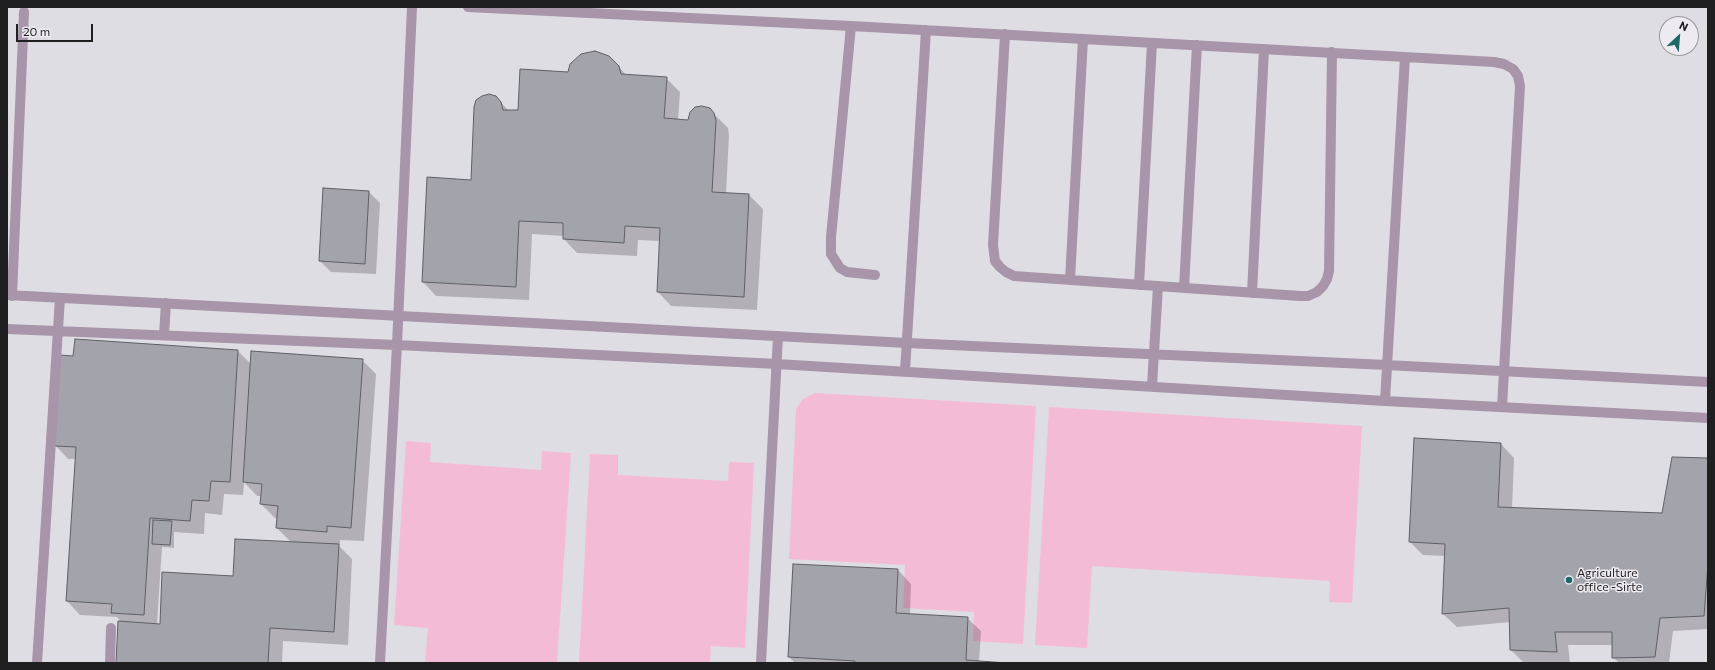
<!DOCTYPE html>
<style>
body{margin:0}
#map{position:relative;width:1715px;height:670px;overflow:hidden;background:#dfdde4;font-family:Commissioner,sans-serif}
canvas{display:block}
.frame{position:absolute;inset:0;border:8px solid #1f1e21;pointer-events:none}
.north{position:absolute;left:1659px;top:16px;width:40px;height:40px;box-sizing:border-box;background:#edeaf1;border:1px solid #9b989e;border-radius:50%;rotate:26deg;font-size:11px;font-weight:700;line-height:16px;text-align:center;color:#1f1e21}
.north::after{content:'';display:block;margin:auto;width:14px;height:18px;background:#1c6967;clip-path:polygon(50% 0,100% 100%,50% 72%,0 100%)}
.scale{position:absolute;left:16px;top:24px;width:77px;height:18px;box-sizing:border-box;border:2px solid #1f1e21;border-top:0;padding-left:5px;font-size:12px;line-height:14px;white-space:nowrap;color:#1f1e21;-webkit-text-stroke:3px #edeaf1;paint-order:stroke}
</style>
<div id="map">
<canvas width="1715" height="670"></canvas>
<div class="frame"></div>
<div class="north">N</div>
<div class="scale">20 m</div>
</div>
<script>
const c = document.querySelector('canvas').getContext('2d');
c.lineJoin = 'round';
function fill(path, color) {
  c.fillStyle = color;
  c.fill(path, 'evenodd');
}
function poly(rows) {
  const path = new Path2D();
  for (const r of rows) {
    path.moveTo(r[0], r[1]);
    for (let i = 2; i < r.length; i += 2) path.lineTo(r[i], r[i + 1]);
  }
  return path;
}
function stroke(path, color, width, dash) {
  c.strokeStyle = color;
  c.lineWidth = width;
  c.lineCap = dash ? 'butt' : 'round';
  c.setLineDash(dash || []);
  c.stroke(path);
}
function drawText(font, color, halo, rows, align = 'center') {
  c.font = font + ' Commissioner,sans-serif';
  c.lineWidth = 3;
  c.setLineDash([]);
  c.textBaseline = 'middle';
  c.strokeStyle = halo;
  c.fillStyle = color;
  for (const [text, x, y, turn = 0] of rows) {
    c.save();
    c.translate(x, y);
    c.rotate((+turn || 0) * Math.PI / 180);
    c.textAlign = isNaN(turn) ? turn : align;
    if (halo) c.strokeText(text, 0, 0);
    c.fillText(text, 0, 0);
    c.restore();
  }
}
fill(poly([
 [815,393,1036,406,1023,644,973,641,974,612,903,608,905,565,789,559,796,409,803,399],
 [1049,407,1362,426,1352,603,1329,602,1330,581,1092,566,1087,648,1035,645],
 [406,441,431,443,430,462,541,470,542,451,571,453,557,663,425,663,428,628,394,625],
 [590,454,618,455,618,475,728,481,729,462,754,463,745,648,711,646,710,663,579,663]
]), '#f4bbd7');
fill(poly([
 [609,56,627,76,666,78,680,92,678,120,688,121,709,109,728,128,729,135,726,194,749,195,763,209,757,310,671,306,658,292,660,241,638,240,637,256,577,253,564,239,564,236,532,234,529,300,436,296,423,282,472,181,496,97,509,111,519,111,568,73],
 [369,192,380,203,376,274,331,272,320,261],
 [76,340,238,351,251,364,362,360,376,374,364,541,340,540,340,545,337,544,352,559,348,645,283,641,282,663,117,663,122,623,117,617,80,615,67,601,76,459,68,459,55,445,74,358],
 [244,482,257,496,262,496,261,504,275,518,278,518,277,528,292,543,234,577,161,625,157,624,162,547,174,548,174,532,204,534,205,513,222,515,224,494,243,495],
 [1501,444,1514,458,1512,509,1663,514,1708,459,1708,629,1673,631,1669,663,1619,663,1613,657,1613,645,1568,645,1570,663,1524,663,1511,650,1510,622,1457,627,1443,614,1446,556,1423,555,1410,542],
 [898,570,911,584,910,615,967,618,981,631,979,662,999,663,795,663,789,657]
]), '#0003');
const building = poly([
 [595,51,609,56,619,66,621,74,667,77,664,118,688,120,690,112,695,107,702,106,710,108,714,113,716,121,712,192,749,194,744,297,657,292,660,228,625,226,624,243,563,239,563,223,519,221,516,287,422,282,427,177,471,180,474,107,476,100,482,96,489,94,496,96,501,102,503,110,518,110,520,69,568,72,570,64,581,54,595,51],
 [323,188,369,191,365,264,319,261,323,188],
 [75,339,238,350,230,482,211,481,209,501,192,500,190,521,150,518,144,615,111,613,112,604,66,601,76,447,54,446,60,355,73,356,75,339],
 [251,351,363,359,351,528,327,526,327,532,276,528,278,506,260,504,262,484,243,482,251,351],
 [1414,438,1501,443,1498,507,1662,513,1672,457,1708,458,1708,564,1704,616,1660,618,1655,657,1612,658,1612,632,1555,632,1557,652,1510,650,1509,608,1442,614,1445,544,1409,542,1414,438],
 [153,520,172,521,170,545,152,544,153,520],
 [235,539,339,544,334,632,270,628,268,663,116,663,118,621,160,624,162,572,233,576,235,539],
 [793,564,898,569,896,613,968,617,966,660,1007,663,855,663,855,661,788,657,793,564]
]);
fill(building, '#a3a4ab');
stroke(building, '#5e5e65', 1);
stroke(poly([
 [468,7,851,26,1494,62,1504,64,1513,69,1518,76,1520,86,1502,407],
 [851,26,831,237,831,254,840,268,847,272,875,275],
 [1005,34,993,245,995,261,1000,267,1006,272,1014,276,1300,296,1308,296,1317,292,1323,286,1327,279,1329,271,1332,52],
 [1070,280,1083,39],
 [1139,285,1152,43],
 [1184,288,1197,45],
 [1252,293,1264,49],
 [7,295,907,343,1387,365,1708,382],
 [12,296,24,12],
 [7,329,397,345,777,364,1385,401,1708,418],
 [164,335,166,303],
 [905,371,926,30],
 [1152,386,1158,286],
 [1385,401,1405,57],
 [37,663,60,298],
 [110,663,111,628],
 [380,663,397,345,412,7],
 [761,663,778,336]
]), '#a895a9', 10);
for (const [x, y, r, color] of [
 [1569,580,4,"#1c6967"]
]) {
  const dot = new Path2D();
  dot.arc(x, y, r, 0, 2 * Math.PI);
  c.fillStyle = color;
  c.fill(dot);
  stroke(dot, '#edeaf1', 1.5);
}
drawText('12px', '#1f1e21', '#edeaf1', [
 ["Agriculture",1577,573],
 ["office -Sirte",1577,587]
], 'left');
</script>
